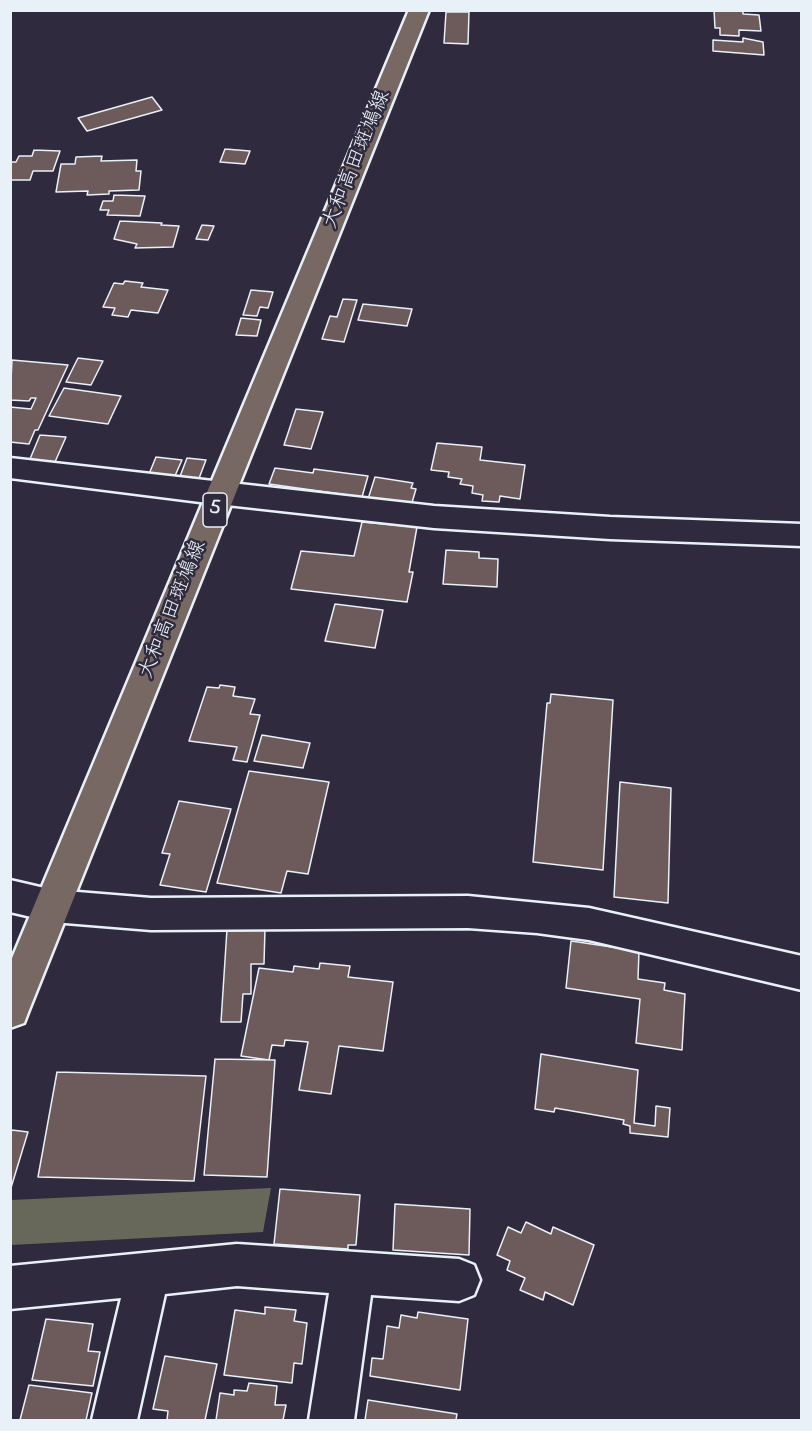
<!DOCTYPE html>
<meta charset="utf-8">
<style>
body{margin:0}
#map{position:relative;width:812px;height:1431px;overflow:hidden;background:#2f2a3d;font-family:"Indie Flower",sans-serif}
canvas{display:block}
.frame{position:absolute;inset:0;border:12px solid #e8f1f8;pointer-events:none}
</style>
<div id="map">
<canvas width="812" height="1431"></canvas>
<div class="frame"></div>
</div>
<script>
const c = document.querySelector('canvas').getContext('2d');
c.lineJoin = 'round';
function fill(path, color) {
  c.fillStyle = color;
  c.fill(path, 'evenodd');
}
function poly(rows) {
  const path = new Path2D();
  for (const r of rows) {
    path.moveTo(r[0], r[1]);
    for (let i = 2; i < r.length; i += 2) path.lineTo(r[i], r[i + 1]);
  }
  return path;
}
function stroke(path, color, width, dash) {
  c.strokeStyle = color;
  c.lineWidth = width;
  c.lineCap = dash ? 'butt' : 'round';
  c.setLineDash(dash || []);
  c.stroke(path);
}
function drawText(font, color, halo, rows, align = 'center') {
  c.font = font + ' "Indie Flower","Klee One",sans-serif';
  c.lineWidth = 5;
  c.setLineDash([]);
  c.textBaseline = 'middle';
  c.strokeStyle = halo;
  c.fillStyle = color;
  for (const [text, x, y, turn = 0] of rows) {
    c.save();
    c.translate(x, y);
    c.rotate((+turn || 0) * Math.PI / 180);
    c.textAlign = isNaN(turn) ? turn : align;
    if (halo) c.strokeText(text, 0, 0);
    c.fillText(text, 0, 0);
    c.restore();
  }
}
fill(poly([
 [271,1188,263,1232,11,1245,11,1200]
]), '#676859');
const building = poly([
 [714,10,743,10,743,14,759,15,761,31,739,30,739,36,720,35,720,28,715,28,714,10],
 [446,12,469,12,468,44,444,43,446,12],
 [743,38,763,42,764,55,713,51,713,40,743,42,743,38],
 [152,97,162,110,87,131,78,118,152,97],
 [225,149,250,151,245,164,220,162,225,149],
 [34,150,60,151,53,171,33,171,30,180,10,180,10,162,16,162,19,156,32,156,34,150],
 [102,156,101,161,137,160,136,171,141,171,139,190,109,191,109,194,87,195,88,191,56,192,61,164,75,164,76,157,102,156],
 [114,195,145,196,140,216,107,215,109,210,100,210,103,201,113,201,114,195],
 [120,221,162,223,161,225,179,226,173,247,135,248,137,244,114,239,120,221],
 [202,225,214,226,208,240,196,239,202,225],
 [125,281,143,283,141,287,168,290,158,313,131,310,128,317,112,315,115,308,103,307,114,283,123,284,125,281],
 [251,290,273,292,268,308,260,307,257,316,243,315,251,290],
 [343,299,357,300,344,342,322,339,330,316,337,317,343,299],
 [363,304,412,309,407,326,358,320,363,304],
 [241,318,261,320,257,336,236,335,241,318],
 [78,358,103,361,91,385,66,382,78,358],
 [12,360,68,365,38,430,35,430,29,444,10,442,10,407,31,409,36,398,31,398,29,401,10,400,12,360],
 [64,388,121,396,108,424,49,416,64,388],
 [296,409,323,412,311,449,284,445,296,409],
 [40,435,66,437,55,462,30,459,40,435],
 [437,443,482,447,480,460,525,465,520,499,500,496,499,502,482,501,483,495,472,493,473,486,460,484,462,479,448,477,449,472,431,470,437,443],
 [156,457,182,460,174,478,149,474,156,457],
 [187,458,206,460,198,481,179,479,187,458],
 [275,468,313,473,314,469,368,476,362,497,269,484,275,468],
 [375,477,413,483,411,488,416,489,411,506,368,499,375,477],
 [362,522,417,527,409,572,413,572,407,602,291,589,301,551,354,556,362,522],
 [446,550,479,552,479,558,498,559,497,587,443,584,446,550],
 [335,604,383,610,375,648,325,641,335,604],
 [220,685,235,687,233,696,255,699,250,714,260,715,247,762,233,760,237,747,189,741,207,687,219,688,220,685],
 [551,694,613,700,603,870,533,862,547,703,550,703,551,694],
 [262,735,310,743,303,768,254,761,262,735],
 [249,771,329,782,308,874,287,871,281,893,217,883,249,771],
 [620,782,671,788,668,903,614,897,620,782],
 [179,801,231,809,206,892,160,885,170,854,162,853,179,801],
 [265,928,264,964,251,964,251,994,243,994,241,1022,221,1022,227,929,265,928],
 [571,941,639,951,638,979,665,983,664,990,685,994,682,1050,636,1043,640,999,566,988,571,941],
 [320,963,350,966,348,977,393,982,383,1051,339,1046,331,1094,299,1090,308,1042,285,1040,284,1046,272,1045,269,1060,241,1056,259,968,293,972,294,966,319,969,320,963],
 [541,1054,638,1070,634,1123,655,1126,656,1106,670,1108,668,1137,630,1133,630,1126,623,1124,624,1120,555,1108,554,1112,535,1109,541,1054],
 [215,1059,275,1060,267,1177,204,1175,215,1059],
 [57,1072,206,1076,194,1181,38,1177,57,1072],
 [12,1130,28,1132,10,1191,10,1135,12,1130],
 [280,1189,360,1195,356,1245,348,1245,348,1249,274,1244,280,1189],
 [395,1204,470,1209,469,1255,393,1250,395,1204],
 [526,1222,551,1234,553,1227,594,1245,573,1305,545,1292,543,1300,520,1290,525,1278,507,1270,510,1261,497,1255,508,1227,521,1233,526,1222],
 [265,1307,296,1310,294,1321,307,1323,302,1364,294,1363,292,1383,224,1375,235,1310,265,1314,265,1307],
 [418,1312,468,1319,460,1390,370,1376,372,1358,383,1359,387,1326,399,1328,401,1315,417,1318,418,1312],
 [46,1319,93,1324,88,1351,100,1352,93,1386,32,1380,46,1319],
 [165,1356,217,1364,205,1420,167,1420,168,1411,153,1409,165,1356],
 [249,1383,277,1386,275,1405,286,1405,283,1420,216,1420,220,1393,234,1395,234,1390,247,1391,249,1383],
 [29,1385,92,1393,86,1420,20,1420,29,1385],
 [368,1400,457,1414,456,1420,365,1420,368,1400]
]);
fill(building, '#6d5a5a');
stroke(building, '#e8f1f8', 1.5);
const minor = poly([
 [10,458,434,506,610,517,802,524,802,546,610,539,434,528,200,502,10,478,10,458],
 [10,880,53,890,151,898,468,896,589,908,802,956,802,990,589,940,537,933,468,928,151,930,53,922,10,912,10,880],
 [237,1244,459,1259,474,1265,480,1280,474,1295,459,1301,371,1295,354,1420,309,1420,329,1293,237,1286,165,1294,137,1420,92,1420,121,1298,10,1309,10,1266,237,1244]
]);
const major = poly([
 [409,10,429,10,29,1010,24,1023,10,1028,10,963,409,10]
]);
stroke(minor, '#e8f1f8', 5);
stroke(major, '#e8f1f8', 5);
fill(minor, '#2f2a3d');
fill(major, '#776864');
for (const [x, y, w] of [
 [215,510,24]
]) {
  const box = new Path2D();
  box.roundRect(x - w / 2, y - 17, w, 34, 4.5);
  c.fillStyle = '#2f2a3d';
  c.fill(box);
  stroke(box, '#e8f1f8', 1.5);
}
drawText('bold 20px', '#e8f1f8', null, [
 ["5",215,510]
]);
drawText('21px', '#e8f1f8', '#2f2a3d', [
 ["大和高田斑鳩線",358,160,-68],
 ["大和高田斑鳩線",174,610,-68]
]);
</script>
